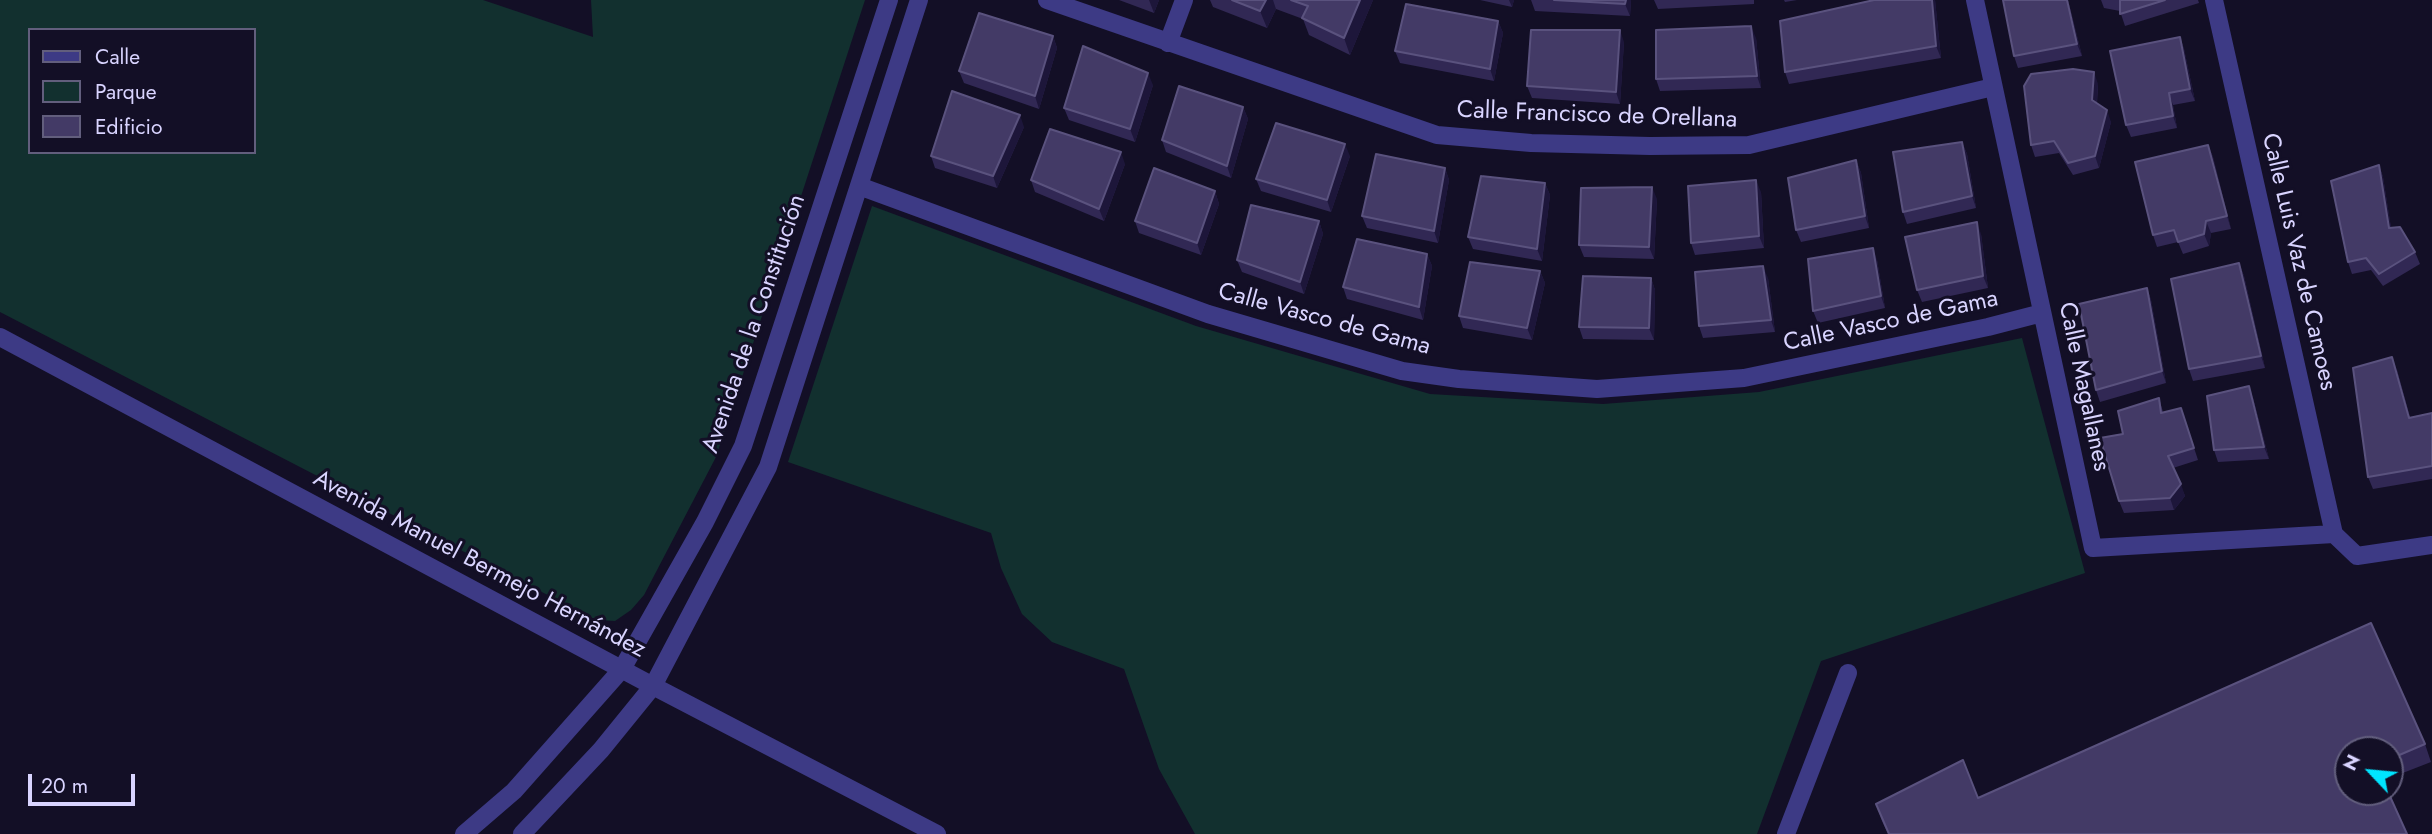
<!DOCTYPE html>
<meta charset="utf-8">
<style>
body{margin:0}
#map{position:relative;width:2432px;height:834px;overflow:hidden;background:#130f26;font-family:Jost,sans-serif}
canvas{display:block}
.legend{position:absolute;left:28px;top:28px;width:228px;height:126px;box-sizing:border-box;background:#130f26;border:2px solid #625e7d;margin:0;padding:9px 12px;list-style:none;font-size:21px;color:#d9d4ff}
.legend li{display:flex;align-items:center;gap:14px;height:35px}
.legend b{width:35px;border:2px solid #625e7d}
.north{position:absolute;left:2334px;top:736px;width:70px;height:70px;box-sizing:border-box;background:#130f26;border:2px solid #625e7d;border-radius:50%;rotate:296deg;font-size:19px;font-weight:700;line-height:28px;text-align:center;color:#d9d4ff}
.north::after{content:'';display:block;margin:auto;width:24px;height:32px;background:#00e5ff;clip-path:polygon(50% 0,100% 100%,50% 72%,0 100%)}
.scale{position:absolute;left:28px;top:774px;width:107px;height:32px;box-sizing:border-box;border:4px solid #d9d4ff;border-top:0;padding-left:9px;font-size:21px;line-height:24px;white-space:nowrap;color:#d9d4ff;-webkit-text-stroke:5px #130f26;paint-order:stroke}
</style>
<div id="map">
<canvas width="2432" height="834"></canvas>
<ul class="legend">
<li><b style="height:9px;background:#3d3a85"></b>Calle</li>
<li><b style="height:19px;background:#12302f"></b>Parque</li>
<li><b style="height:19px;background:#433a66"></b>Edificio</li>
</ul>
<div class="north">N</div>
<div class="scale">20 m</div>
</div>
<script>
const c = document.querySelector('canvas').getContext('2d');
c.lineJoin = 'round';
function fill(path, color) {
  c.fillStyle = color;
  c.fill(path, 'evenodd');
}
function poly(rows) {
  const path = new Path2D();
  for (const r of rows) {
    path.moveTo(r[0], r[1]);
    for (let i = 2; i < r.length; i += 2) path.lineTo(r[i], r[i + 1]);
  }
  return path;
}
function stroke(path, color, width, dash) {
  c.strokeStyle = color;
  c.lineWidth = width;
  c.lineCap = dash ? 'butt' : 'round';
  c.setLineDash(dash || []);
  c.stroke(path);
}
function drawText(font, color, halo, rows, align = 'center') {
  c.font = font + ' Jost,sans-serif';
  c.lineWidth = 6;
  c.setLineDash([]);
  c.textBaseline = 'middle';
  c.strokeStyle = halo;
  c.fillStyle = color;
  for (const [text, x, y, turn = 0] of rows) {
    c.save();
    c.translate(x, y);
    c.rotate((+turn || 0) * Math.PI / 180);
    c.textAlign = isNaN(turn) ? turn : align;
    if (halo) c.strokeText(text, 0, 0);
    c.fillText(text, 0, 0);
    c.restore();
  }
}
fill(poly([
 [0,0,483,0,593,37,591,0,865,0,716,457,644,595,631,610,615,621,596,620,0,312],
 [30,30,254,30,254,152,30,152],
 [872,206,1196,326,1430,394,1603,404,1759,392,2022,338,2085,573,1821,661,1757,834,1195,834,1159,769,1124,669,1052,642,1022,614,1001,568,991,533,788,462]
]), '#12302f');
stroke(poly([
 [1047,0,1437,135,1531,143,1650,146,1749,145,1993,87],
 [1975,0,2093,548,2334,534],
 [2214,0,2334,534],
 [1168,43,1184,0],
 [859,186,1208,314,1402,371,1459,379,1597,389,1744,378,1988,327,2042,313],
 [0,337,653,686,937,834],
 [2334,534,2357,556,2432,545],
 [464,834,514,791,622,669,705,522,743,446,889,0],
 [522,834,601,750,653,686,768,467,919,0],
 [1786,834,1848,673]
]), '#3d3a85', 18);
fill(poly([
 [1119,0,1159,0,1154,13],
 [1210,0,1373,0,1350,55,1309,35,1303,19,1276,9,1267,28,1213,7],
 [1480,0,1514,0,1512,7],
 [1531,0,1631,0,1630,16,1535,11],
 [1654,0,1754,0,1754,4,1658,9],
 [1784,0,1797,0,1785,2],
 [1874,0,1935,0,1941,58,1789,84,1785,72],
 [2068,0,2082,56,2018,68,2014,56],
 [2101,0,2198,0,2199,3,2125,26,2120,11,2104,8],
 [1498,21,1503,33,1494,81,1400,63,1395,51],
 [1053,36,1057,48,1039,109,964,83,959,71],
 [2180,37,2184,49,2195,101,2173,105,2177,128,2131,137,2126,125],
 [1756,38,1761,88,1660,91,1656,79],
 [1624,42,1620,104,1532,98,1527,86],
 [2098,84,2097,103,2111,122,2099,168,2073,175,2059,153,2035,157,2031,145],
 [1153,85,1135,142,1069,120,1064,108],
 [1243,107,1248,119,1231,178,1166,152,1162,140],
 [1024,127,997,188,935,168,931,156],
 [1962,142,1967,154,1976,208,1907,224,1903,212],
 [2208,145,2213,157,2231,229,2211,233,2209,246,2183,254,2178,242,2157,247,2153,235],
 [1350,156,1331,212,1261,191,1256,179],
 [1856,160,1861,173,1869,228,1801,242,1796,230],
 [1125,164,1104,221,1035,192,1031,180],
 [2379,165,2383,177,2391,228,2415,252,2420,264,2383,286,2371,270,2352,274,2348,262],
 [1445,168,1449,180,1438,243,1367,228,1362,216],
 [1545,183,1550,195,1542,261,1473,249,1468,237],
 [1215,191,1219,204,1201,255,1139,233,1135,221],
 [1761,192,1764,248,1695,255,1691,243],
 [1657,199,1654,259,1584,257,1579,245],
 [1319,221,1323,234,1304,294,1242,272,1237,260],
 [1981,234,1988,288,1922,302,1917,290],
 [1427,254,1432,266,1423,320,1347,299,1343,287],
 [1877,260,1885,308,1818,323,1813,311],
 [2239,263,2244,276,2265,368,2193,381,2189,369],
 [1540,271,1545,283,1532,340,1463,328,1459,316],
 [1651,278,1655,290,1654,340,1583,339,1579,327],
 [1768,278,1775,332,1703,338,1699,326],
 [2147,288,2151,300,2166,383,2100,402,2096,390],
 [2397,370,2410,417,2432,413,2432,479,2373,489,2368,477],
 [2159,398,2163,412,2181,408,2198,460,2173,468,2185,496,2174,510,2124,513,2119,501,2123,434],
 [2253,398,2269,459,2218,462,2214,450],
 [2371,623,2425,744,2431,762,2390,778,2390,750,2348,750,2348,792,2388,792,2407,834,1888,834,1882,821,1876,804,1963,760,1978,798]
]), '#312854');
fill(poly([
 [1149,0,1159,0,1154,13],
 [1266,0,1273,0,1276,9,1267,28,1260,11],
 [1360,0,1373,0,1350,55,1344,38],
 [1509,0,1514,0,1512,7],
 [1626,0,1631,0,1630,16,1625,4],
 [1932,0,1935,0,1941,58,1936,46],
 [2067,0,2068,0,2082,56,2077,44],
 [1498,21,1503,33,1494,81,1490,69],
 [1751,26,1756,38,1761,88,1757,76],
 [1620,30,1624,42,1620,104,1616,92],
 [1053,36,1057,48,1039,109,1035,96],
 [2180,37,2184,49,2195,101,2190,89],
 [2094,72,2098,84,2096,112,2092,100],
 [1148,73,1153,85,1135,142,1130,129],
 [2169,93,2173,105,2177,128,2173,116],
 [1243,107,1248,119,1231,178,1227,166],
 [2107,110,2111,122,2099,168,2095,156],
 [1020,115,1024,127,997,188,993,176],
 [1962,142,1967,154,1976,208,1972,196],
 [1345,144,1350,156,1331,212,1327,200],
 [2208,145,2213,157,2231,229,2227,216],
 [1121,152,1125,164,1104,221,1099,209],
 [1856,160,1861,173,1869,228,1865,216],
 [2379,165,2383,177,2393,240,2389,228],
 [1445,168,1449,180,1438,243,1434,231],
 [1756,180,1761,192,1764,248,1759,236],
 [1545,183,1550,195,1542,261,1537,249],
 [1652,187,1657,199,1654,259,1649,247],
 [1215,191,1219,204,1201,255,1197,243],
 [1319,221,1323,234,1304,294,1300,282],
 [2206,221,2211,233,2209,246,2204,234],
 [1977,222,1981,234,1988,288,1983,276],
 [1873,248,1877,260,1885,308,1881,296],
 [1427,254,1432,266,1423,320,1419,307],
 [2239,263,2244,276,2265,368,2261,356],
 [1763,266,1768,278,1775,332,1771,320],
 [1540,271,1545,283,1532,340,1527,328],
 [1651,278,1655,290,1654,340,1649,328],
 [2147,288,2151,300,2166,383,2162,371],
 [2392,357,2397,370,2413,430,2409,418],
 [2249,386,2253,398,2269,459,2264,447],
 [2181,484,2185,496,2174,510,2170,498]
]), '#1d163a');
const building = poly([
 [1232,0,1266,0,1260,11,1232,0],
 [1291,0,1360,0,1344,38,1302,18,1308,6,1291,0],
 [1554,0,1626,0,1625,4,1554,0],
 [1874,0,1932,0,1936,46,1785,72,1780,21,1874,0],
 [2003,0,2067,0,2077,44,2014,56,2003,0],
 [2120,0,2165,0,2120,14,2120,0],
 [1406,4,1498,21,1490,69,1395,51,1406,4],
 [979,13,1053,36,1035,96,959,71,979,13],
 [1751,26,1757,76,1656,79,1656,30,1751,26],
 [1531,30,1620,30,1616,92,1527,86,1531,30],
 [2180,37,2190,89,2169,93,2173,116,2126,125,2110,51,2180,37],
 [1083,46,1148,73,1130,129,1064,108,1083,46],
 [2073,69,2094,72,2092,100,2107,110,2095,156,2068,163,2054,141,2031,145,2024,86,2031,74,2073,69],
 [1179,86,1243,107,1227,166,1162,140,1179,86],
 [952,91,1020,115,993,176,931,156,952,91],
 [1276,123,1345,144,1327,200,1256,179,1276,123],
 [1050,129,1121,152,1099,209,1031,180,1050,129],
 [1962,142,1972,196,1903,212,1893,152,1962,142],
 [2208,145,2227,216,2206,221,2204,234,2178,242,2174,230,2153,235,2135,162,2208,145],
 [1376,154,1445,168,1434,231,1362,216,1376,154],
 [1856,160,1865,216,1796,230,1788,178,1856,160],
 [2379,165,2389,228,2400,227,2415,252,2379,274,2366,258,2348,262,2331,181,2379,165],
 [1154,168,1215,191,1197,243,1135,221,1154,168],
 [1481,176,1545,183,1537,249,1468,237,1481,176],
 [1756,180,1759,236,1691,243,1688,186,1756,180],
 [1652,187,1649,247,1579,245,1581,188,1652,187],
 [1251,205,1319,221,1300,282,1237,260,1251,205],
 [1977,222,1983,276,1917,290,1905,237,1977,222],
 [1357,239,1427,254,1419,307,1343,287,1357,239],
 [1873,248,1881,296,1813,311,1808,259,1873,248],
 [1470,262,1540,271,1527,328,1459,316,1470,262],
 [2239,263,2261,356,2189,369,2171,279,2239,263],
 [1763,266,1771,320,1699,326,1695,272,1763,266],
 [1583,276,1651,278,1649,328,1579,327,1583,276],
 [2147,288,2162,371,2096,390,2079,304,2147,288],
 [2392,357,2409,418,2432,413,2432,466,2368,477,2353,368,2392,357],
 [2249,386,2264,447,2214,450,2207,396,2249,386],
 [2159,398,2161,413,2181,408,2194,448,2168,456,2181,484,2170,498,2119,501,2100,438,2123,434,2118,411,2159,398],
 [2371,623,2425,744,2390,759,2390,750,2348,750,2348,792,2388,792,2407,834,1889,834,1876,804,1963,760,1978,798,2371,623]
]);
fill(building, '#433a66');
stroke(building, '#5a527e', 2);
drawText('24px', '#d9d4ff', '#130f26', [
 ["Calle Francisco de Orellana",1597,116,2],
 ["Calle Luis Vaz de Camoes",2298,262,77],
 ["Calle Vasco de Gama",1324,320,15],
 ["Calle Vasco de Gama",1891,322,-12],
 ["Avenida de la Constitución",755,324,-71],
 ["Calle Magallanes",2083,387,78],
 ["Avenida Manuel Bermejo Hernández",479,565,28]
]);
</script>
